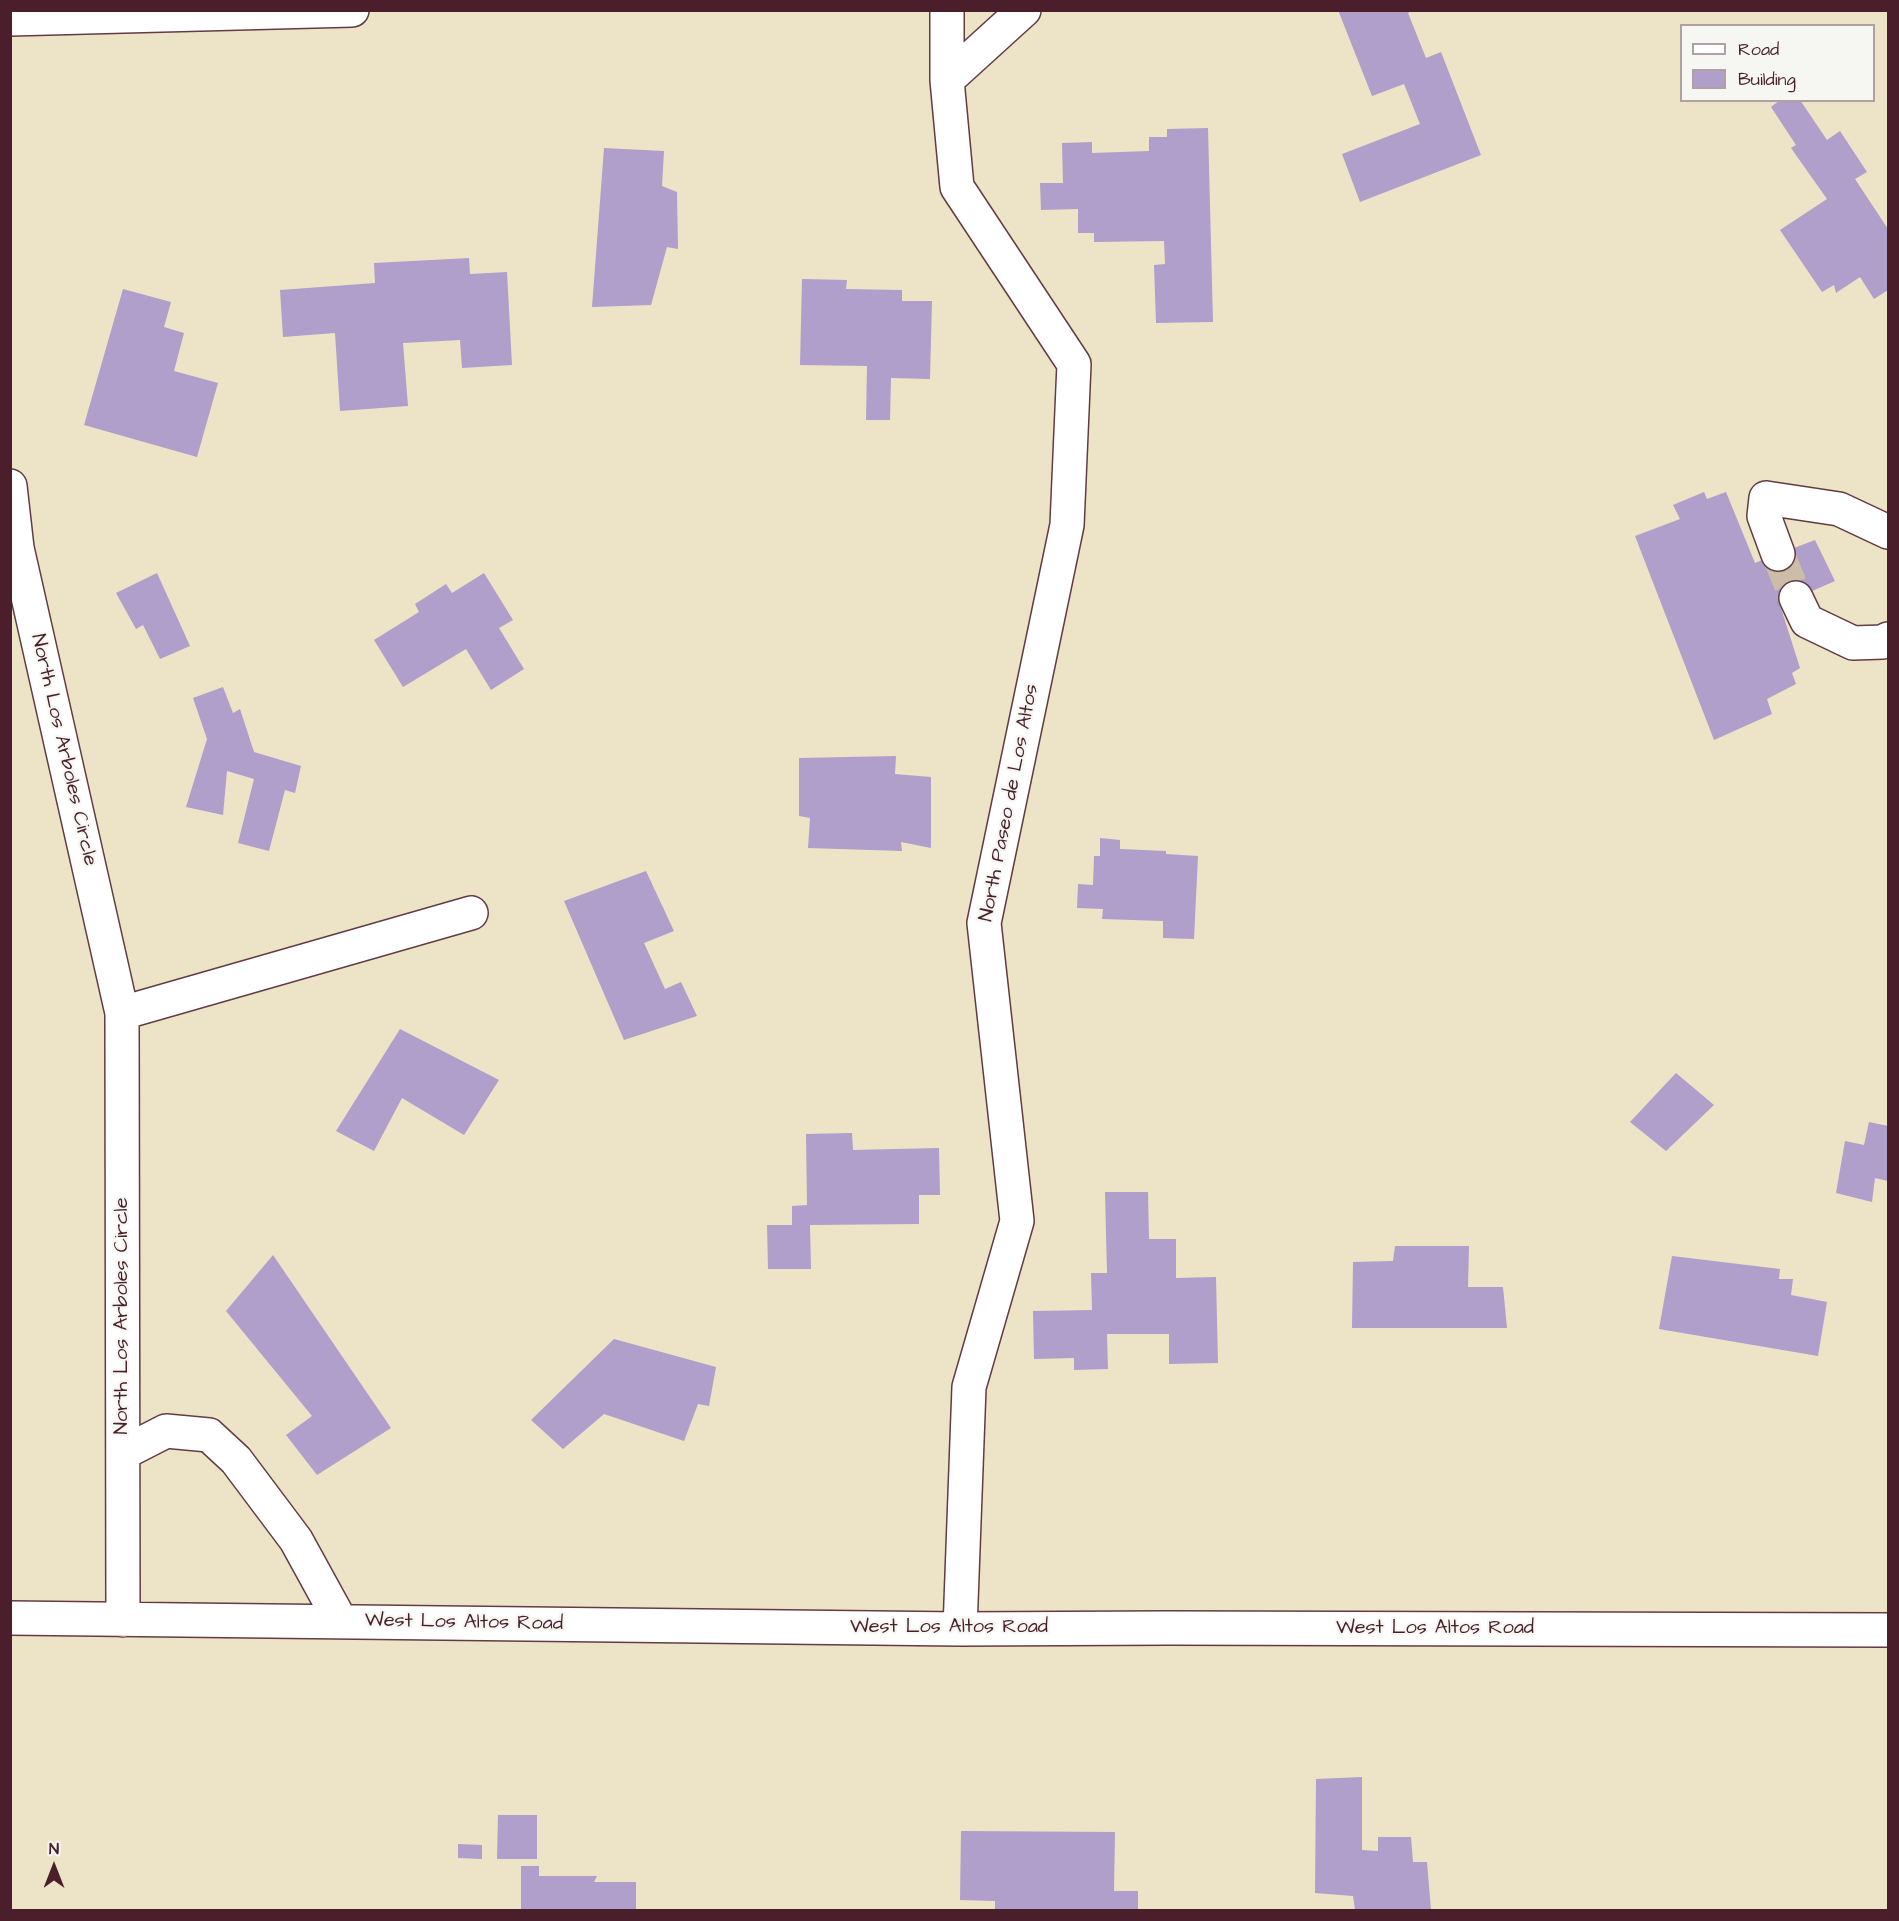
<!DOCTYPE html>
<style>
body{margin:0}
#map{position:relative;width:1899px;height:1921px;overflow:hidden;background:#ede3c7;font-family:"Architects Daughter",sans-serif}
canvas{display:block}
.frame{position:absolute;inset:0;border:12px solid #4a1f2b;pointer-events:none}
.legend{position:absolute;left:1680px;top:24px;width:195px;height:78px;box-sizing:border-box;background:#f6f6f2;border:2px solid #b1a0a2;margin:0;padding:8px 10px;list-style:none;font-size:18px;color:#4a1f2b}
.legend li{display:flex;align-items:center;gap:12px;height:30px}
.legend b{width:30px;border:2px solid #b1a0a2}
.north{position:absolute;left:24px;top:1837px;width:60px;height:60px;-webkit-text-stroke:4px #f6f6f2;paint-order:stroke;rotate:0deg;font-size:16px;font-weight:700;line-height:24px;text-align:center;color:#4a1f2b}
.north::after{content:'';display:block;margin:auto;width:21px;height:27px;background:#4a1f2b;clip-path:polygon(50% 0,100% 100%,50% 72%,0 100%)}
</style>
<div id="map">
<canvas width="1899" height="1921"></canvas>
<div class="frame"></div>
<ul class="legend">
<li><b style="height:8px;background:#fff"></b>Road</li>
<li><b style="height:16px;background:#b09ecb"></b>Building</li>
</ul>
<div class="north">N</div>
</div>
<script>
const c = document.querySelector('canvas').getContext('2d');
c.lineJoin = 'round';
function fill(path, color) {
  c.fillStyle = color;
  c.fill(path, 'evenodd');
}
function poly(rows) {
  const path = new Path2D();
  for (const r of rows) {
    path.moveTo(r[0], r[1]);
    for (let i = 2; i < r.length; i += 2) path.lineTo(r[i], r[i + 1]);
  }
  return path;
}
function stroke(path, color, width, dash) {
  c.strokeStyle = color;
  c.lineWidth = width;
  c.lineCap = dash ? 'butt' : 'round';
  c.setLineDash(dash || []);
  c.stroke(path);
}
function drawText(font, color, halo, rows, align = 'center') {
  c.font = font + ' "Architects Daughter",sans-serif';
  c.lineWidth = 4.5;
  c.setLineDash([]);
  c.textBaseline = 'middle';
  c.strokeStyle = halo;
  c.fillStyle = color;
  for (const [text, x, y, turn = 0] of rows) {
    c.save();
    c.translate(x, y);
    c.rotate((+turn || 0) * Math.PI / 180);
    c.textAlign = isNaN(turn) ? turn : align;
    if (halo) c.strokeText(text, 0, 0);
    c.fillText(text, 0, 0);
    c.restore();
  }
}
fill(poly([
 [1338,10,1413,10,1408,13,1426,58,1441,52,1481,155,1360,202,1342,154,1420,124,1404,84,1372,96],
 [1780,100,1800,100,1827,140,1840,131,1867,172,1855,179,1888,229,1888,290,1874,299,1860,277,1836,293,1834,285,1822,292,1780,230,1827,199,1791,148,1796,145,1771,107],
 [1208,128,1213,322,1156,323,1154,265,1165,264,1164,241,1094,242,1094,233,1078,233,1078,209,1041,210,1040,183,1063,183,1062,143,1092,142,1092,153,1149,151,1149,137,1167,137,1167,129],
 [604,148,664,151,662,186,677,192,678,249,667,247,651,305,592,307],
 [469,258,470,274,507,272,512,365,462,368,460,340,403,343,408,406,340,411,335,333,283,337,280,290,375,283,374,263],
 [802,279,847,280,846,289,902,290,902,301,932,301,930,379,891,378,890,420,866,420,867,366,800,365],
 [123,289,171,302,164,327,184,333,174,371,218,383,197,457,84,425],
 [1704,492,1707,499,1726,492,1755,563,1815,540,1835,581,1780,605,1800,668,1792,673,1796,684,1767,699,1772,714,1714,740,1635,536,1680,519,1673,505],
 [157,573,190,646,160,659,143,625,136,629,116,593],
 [484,573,513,620,499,628,524,669,491,690,466,649,403,687,374,640,419,612,415,604,446,584,452,593],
 [223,687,233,713,240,709,254,752,301,766,295,793,285,790,269,851,238,843,254,779,227,771,223,815,186,807,207,739,193,698],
 [896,756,895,774,931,777,931,848,901,842,902,851,808,848,810,818,799,816,799,758],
 [1100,838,1120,840,1120,849,1166,851,1166,854,1198,856,1194,939,1163,938,1163,921,1102,919,1103,909,1077,908,1078,884,1093,885,1094,856,1100,856],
 [646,871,674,931,644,943,665,989,681,982,697,1016,624,1040,564,901],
 [400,1029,499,1080,464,1135,402,1098,374,1151,336,1131],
 [1676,1073,1714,1105,1666,1151,1630,1122],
 [1869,1122,1888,1126,1888,1181,1875,1178,1872,1202,1836,1193,1845,1141,1864,1145],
 [852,1133,853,1150,939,1148,940,1195,919,1195,919,1224,810,1225,811,1269,768,1269,767,1225,792,1225,792,1206,807,1205,806,1134],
 [1105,1192,1148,1192,1149,1239,1176,1239,1176,1278,1216,1277,1218,1363,1169,1364,1169,1334,1107,1334,1108,1369,1074,1370,1074,1358,1034,1359,1033,1311,1092,1310,1091,1273,1107,1273],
 [1395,1246,1469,1246,1468,1287,1503,1287,1507,1328,1352,1328,1353,1262,1393,1261],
 [273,1255,391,1428,317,1475,286,1435,312,1416,226,1311],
 [1672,1256,1780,1269,1779,1279,1793,1279,1791,1295,1827,1302,1818,1356,1659,1329],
 [614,1339,716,1367,709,1406,698,1404,684,1441,604,1414,563,1449,531,1420],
 [1362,1777,1362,1850,1378,1851,1378,1837,1411,1837,1413,1862,1427,1862,1431,1910,1355,1910,1353,1896,1315,1893,1316,1779],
 [498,1815,537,1815,537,1859,497,1859],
 [961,1831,1115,1832,1114,1891,1138,1891,1138,1910,995,1910,995,1901,960,1900],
 [458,1844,482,1845,482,1859,458,1858],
 [521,1866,539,1866,539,1876,597,1876,594,1882,636,1882,636,1910,521,1910]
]), '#b09ecb');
stroke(poly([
 [1778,554,1796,598]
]), '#ccbca8', 33, [33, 16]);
const minor = poly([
 [947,10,947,80,957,187,1074,364,1067,525,984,923,1017,1221,969,1387,960,1629],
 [10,19,352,10],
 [947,80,1024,10],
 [10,486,17,548,122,1013,123,1620],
 [1778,554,1764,516,1766,498,1839,509,1888,532],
 [1796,598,1807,621,1853,643,1883,642,1888,639],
 [122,1013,471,913],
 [123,1453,166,1431,209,1435,236,1460,296,1540,341,1622],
 [10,1618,960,1629,1168,1628,1888,1630]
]);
stroke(minor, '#623c42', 36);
stroke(minor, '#fff', 33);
drawText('20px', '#4a1f2b', '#f6f6f2', [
 ["North Los Arboles Circle",63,750,77],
 ["North Paseo de Los Altos",1010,803,-79],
 ["North Los Arboles Circle",123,1316,-90],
 ["West Los Altos Road",464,1623,1],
 ["West Los Altos Road",949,1628],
 ["West Los Altos Road",1435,1629]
]);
</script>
